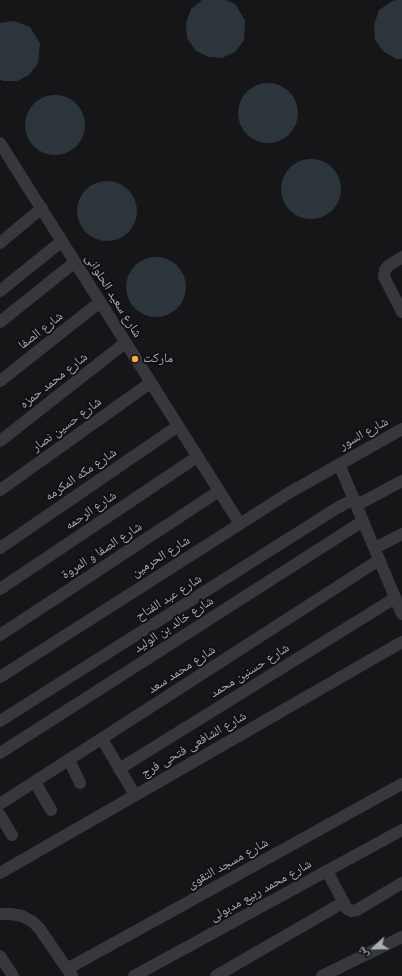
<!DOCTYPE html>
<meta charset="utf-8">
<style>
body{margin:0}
#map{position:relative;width:402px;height:976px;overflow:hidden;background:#161618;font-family:"Nunito Sans","Noto Naskh Arabic",sans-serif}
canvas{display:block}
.north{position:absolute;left:354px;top:928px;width:40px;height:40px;-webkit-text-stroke:3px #111113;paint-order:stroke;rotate:248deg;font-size:11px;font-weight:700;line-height:16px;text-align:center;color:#a8adb8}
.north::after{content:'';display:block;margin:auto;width:14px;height:18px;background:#a8adb8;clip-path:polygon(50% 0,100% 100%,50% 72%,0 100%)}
</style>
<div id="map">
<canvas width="402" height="976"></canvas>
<div class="north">ش</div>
</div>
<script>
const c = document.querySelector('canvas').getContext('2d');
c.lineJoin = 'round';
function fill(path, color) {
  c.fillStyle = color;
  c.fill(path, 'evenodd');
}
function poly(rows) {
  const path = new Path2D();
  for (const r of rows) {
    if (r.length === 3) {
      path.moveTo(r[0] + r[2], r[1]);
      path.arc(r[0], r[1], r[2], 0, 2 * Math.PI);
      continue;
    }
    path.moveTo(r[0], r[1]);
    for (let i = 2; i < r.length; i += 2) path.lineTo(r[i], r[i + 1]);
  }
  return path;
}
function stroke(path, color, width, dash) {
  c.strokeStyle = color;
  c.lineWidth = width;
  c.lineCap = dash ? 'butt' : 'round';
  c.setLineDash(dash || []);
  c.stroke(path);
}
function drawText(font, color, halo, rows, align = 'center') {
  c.font = font + ' "Nunito Sans","Noto Naskh Arabic",sans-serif';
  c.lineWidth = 4;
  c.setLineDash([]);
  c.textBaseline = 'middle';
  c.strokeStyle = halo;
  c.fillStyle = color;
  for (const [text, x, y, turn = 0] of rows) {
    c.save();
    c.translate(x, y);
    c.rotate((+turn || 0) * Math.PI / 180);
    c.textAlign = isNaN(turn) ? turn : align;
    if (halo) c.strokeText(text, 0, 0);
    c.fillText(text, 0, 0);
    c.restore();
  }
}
fill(poly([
 [202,0,226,0,235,4,245,20,244,40,235,52,222,58,209,57,196,51,187,38,186,23,191,9],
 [396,0,402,0,402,59,397,59,384,52,375,40,374,25,379,10,392,1],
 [14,21,30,27,40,43,38,63,29,75,17,81,3,81,0,79,0,23],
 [268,113,30],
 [55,125,30],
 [311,189,30],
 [107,211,30],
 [156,287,30]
]), '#2c353c');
stroke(poly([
 [0,143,240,524],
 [0,243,42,208],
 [402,257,388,266,385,270,384,277,402,312],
 [0,291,62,241],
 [0,322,75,262],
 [0,381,100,302],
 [0,441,125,343],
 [339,464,402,614],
 [0,490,150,383],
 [357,505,402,481],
 [0,548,178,426],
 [375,548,402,534],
 [0,589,197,457],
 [0,635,219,491],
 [0,677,287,494,402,429],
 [0,721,337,508,354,499],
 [102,739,135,795],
 [0,753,363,521],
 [69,760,80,783],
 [119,769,395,598],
 [35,782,51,810],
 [0,804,379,560],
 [0,815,12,835],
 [327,871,347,909,351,911,357,910,402,883],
 [0,873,402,642],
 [0,914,11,914,22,916,33,922,39,928,72,976],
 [0,956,13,976],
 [67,969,402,784],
 [134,976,402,830],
 [216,976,344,902],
 [322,976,402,937]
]), '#37383d', 12);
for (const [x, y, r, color] of [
 [135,359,4,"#f2b134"]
]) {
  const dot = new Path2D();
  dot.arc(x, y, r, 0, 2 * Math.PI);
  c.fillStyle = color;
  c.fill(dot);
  stroke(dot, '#111113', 1.5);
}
drawText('13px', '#a8adb8', '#111113', [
 ["شارع سعيد الحلوانى",113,296,58],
 ["شارع الصفا",41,331,-38],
 ["شارع محمد حمزه",54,381,-38],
 ["شارع حسين نصار",67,425,-36],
 ["شارع السور",364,434,-29],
 ["شارع مكه المكرمه",81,475,-34],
 ["شارع الرحمه",91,511,-34],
 ["شارع الصفا و المروة",102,551,-33],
 ["شارع الحرمين",161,557,-32],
 ["شارع عبد الفتاح",169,598,-32],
 ["شارع خالد بن الوليد",174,625,-33],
 ["شارع محمد سعد",182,670,-33],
 ["شارع حسنين محمد",250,671,-32],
 ["شارع الشافعى فتحى فرج",194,745,-30],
 ["شارع مسجد التقوى",228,864,-29],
 ["شارع محمد ربيع مدبولى",261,891,-29]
]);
drawText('13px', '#a8adb8', '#111113', [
 ["ماركت",143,359]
], 'left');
</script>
